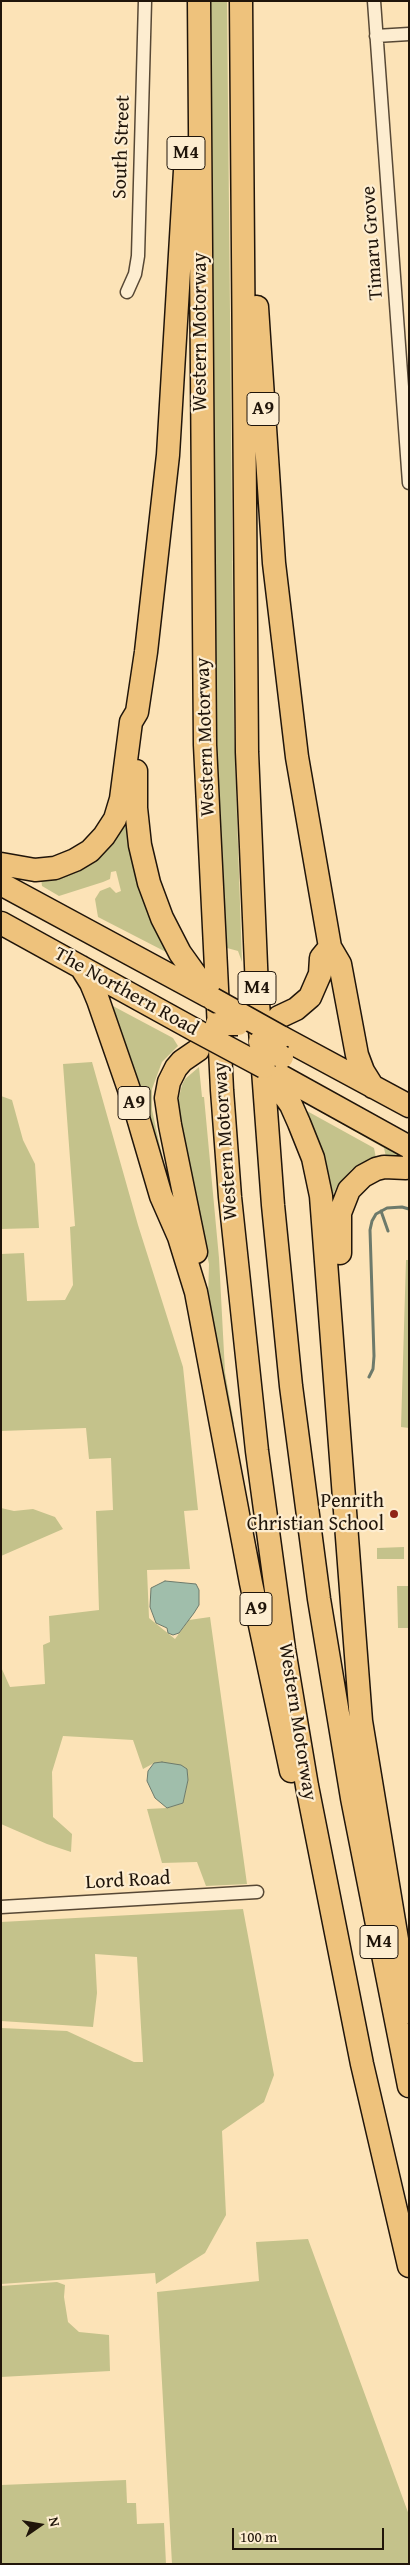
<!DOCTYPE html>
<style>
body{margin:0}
#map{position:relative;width:410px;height:2565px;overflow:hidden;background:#fce3b7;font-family:"Gentium Book Plus",serif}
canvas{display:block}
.frame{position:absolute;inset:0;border:2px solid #20150a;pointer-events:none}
.north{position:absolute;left:15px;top:2500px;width:50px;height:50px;-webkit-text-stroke:4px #fdedd0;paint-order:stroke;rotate:77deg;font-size:14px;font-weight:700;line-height:20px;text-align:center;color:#20150a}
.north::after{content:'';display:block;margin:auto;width:18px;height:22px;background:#20150a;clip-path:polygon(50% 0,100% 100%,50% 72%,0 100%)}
.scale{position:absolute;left:232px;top:2528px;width:152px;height:22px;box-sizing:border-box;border:2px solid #20150a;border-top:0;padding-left:6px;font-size:15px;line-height:18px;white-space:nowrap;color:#20150a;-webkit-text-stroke:4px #fdedd0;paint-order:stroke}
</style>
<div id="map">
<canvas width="410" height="2565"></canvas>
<div class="frame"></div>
<div class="north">N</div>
<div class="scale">100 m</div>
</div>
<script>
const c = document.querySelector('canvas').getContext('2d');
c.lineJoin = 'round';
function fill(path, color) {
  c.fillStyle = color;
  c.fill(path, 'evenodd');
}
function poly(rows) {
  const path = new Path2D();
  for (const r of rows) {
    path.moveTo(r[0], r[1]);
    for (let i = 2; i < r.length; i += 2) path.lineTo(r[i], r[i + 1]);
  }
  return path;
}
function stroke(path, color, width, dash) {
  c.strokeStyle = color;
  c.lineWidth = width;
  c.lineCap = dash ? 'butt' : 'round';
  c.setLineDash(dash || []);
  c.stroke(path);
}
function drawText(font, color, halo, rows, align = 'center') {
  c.font = font + ' "Gentium Book Plus",serif';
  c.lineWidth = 4.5;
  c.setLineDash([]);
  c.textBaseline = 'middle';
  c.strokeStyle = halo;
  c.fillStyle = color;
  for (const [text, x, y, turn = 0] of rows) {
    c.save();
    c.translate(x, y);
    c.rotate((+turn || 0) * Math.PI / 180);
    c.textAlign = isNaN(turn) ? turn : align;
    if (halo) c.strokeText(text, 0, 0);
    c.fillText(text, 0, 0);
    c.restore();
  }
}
fill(poly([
 [207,1,227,1,234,729,242,962,238,951,227,948,218,919],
 [124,811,167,951,166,952,98,917,95,899,100,891,110,887,116,893,121,891,116,871,111,872,110,879,103,882,59,896,42,886,41,879],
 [111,1005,173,1038,178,1046,162,1062,152,1089,152,1110,166,1173],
 [92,1062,138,1225,183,1367,198,1510,184,1511,190,1569,147,1570,149,1618,175,1639,189,1620,210,1617,247,1884,206,1886,197,1862,162,1863,147,1809,167,1808,183,1803,188,1780,187,1770,154,1763,143,1769,133,1740,63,1736,52,1772,53,1817,72,1834,71,1852,47,1844,1,1824,1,1667,10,1687,45,1684,43,1645,50,1642,49,1616,99,1610,96,1511,113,1510,111,1458,89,1459,86,1428,1,1431,1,1254,24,1253,27,1301,65,1300,73,1285,70,1227,75,1226,63,1064],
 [199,1067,202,1097,204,1097,219,1258,225,1372,234,1424,230,1426,208,1299,209,1264,180,1124,178,1101,182,1085,185,1079],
 [1,1096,12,1100,23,1140,35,1164,39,1228,1,1229],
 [312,1107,400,1155,399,1157,386,1157,384,1148],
 [307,1111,374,1148,376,1158,352,1169,337,1186,331,1199,304,1112],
 [406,1260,409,1260,409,1428,401,1427],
 [1,1508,14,1511,33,1509,55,1517,63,1529,1,1556],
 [404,1547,404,1559,377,1559,377,1548],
 [397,1586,409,1586,409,1628,398,1628],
 [243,1909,274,2075,264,2102,222,2131,226,2215,205,2253,156,2284,155,2273,1,2284,1,2028,67,2031,134,2062,143,2062,137,1957,95,1954,97,1993,93,2027,1,2021,1,1922],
 [308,2239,409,2515,409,2564,172,2564,157,2292,259,2281,256,2242],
 [57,2282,65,2285,64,2297,68,2322,79,2332,109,2335,110,2371,1,2377,1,2286],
 [126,2480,127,2503,136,2503,137,2524,164,2523,166,2564,1,2564,1,2485]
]), '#c4c28b');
const water = poly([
 [165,1581,196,1584,199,1590,199,1605,194,1613,179,1633,173,1635,168,1633,167,1628,156,1623,150,1607,151,1588,165,1581],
 [162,1762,181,1765,187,1769,188,1780,183,1803,167,1808,155,1798,147,1781,148,1771,154,1763,162,1762]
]);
fill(water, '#a0beab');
stroke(water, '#6d7a6b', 1);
stroke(poly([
 [381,1211,388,1231],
 [369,1377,373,1369,374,1356,370,1230,372,1221,376,1214,387,1208,402,1207,409,1209]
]), '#6d7a6b', 3);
const street = poly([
 [374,1,409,483],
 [376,36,409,34],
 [127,292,135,274,138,256,145,1],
 [1,1907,257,1892]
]);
const highway = poly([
 [199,1,205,745,222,1090,230,1197,257,1451,284,1649,307,1786,362,2064,409,2266],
 [241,1,247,752,257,989,273,1205,291,1386,319,1599,352,1798,409,2086],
 [257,307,274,563,297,757,330,947,340,964,357,1055,363,1071,373,1087],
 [136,771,136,808,140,845,149,883,162,918,180,953,213,999],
 [1,864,35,870,55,868,75,860,90,851,104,836,115,819,121,799,131,722,137,712,146,652,168,455,186,154],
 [1,884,208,996],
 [1,923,195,1030],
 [81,967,91,983,98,1000,134,1104,161,1196,179,1237,196,1292,251,1583,291,1771],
 [279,1017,296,1009,310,997,320,974,321,958,330,947],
 [281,1037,409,1106],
 [264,1067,291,1105,299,1123,313,1158,321,1196,361,1721,409,2012],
 [270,1070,409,1147],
 [196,1252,170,1125,166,1098,169,1082,176,1068,182,1061,198,1050],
 [340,1253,340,1213,349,1190,363,1176,376,1169,384,1167,406,1168,409,1166]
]);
stroke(street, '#574835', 15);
stroke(highway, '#20150a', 25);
stroke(street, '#fdedd0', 12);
stroke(highway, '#eec27c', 22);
const highwayBridge = poly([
 [213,999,281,1037],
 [217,1024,238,1024],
 [195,1030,264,1067],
 [260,1042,282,1057]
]);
stroke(highwayBridge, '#20150a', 25, []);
stroke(highwayBridge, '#eec27c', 22);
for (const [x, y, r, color] of [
 [394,1514,5,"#8f2418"]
]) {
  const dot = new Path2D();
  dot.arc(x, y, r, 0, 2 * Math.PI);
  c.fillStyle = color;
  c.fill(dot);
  stroke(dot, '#fdedd0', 2);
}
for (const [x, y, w] of [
 [186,153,38],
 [263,409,32],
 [257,988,38],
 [134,1103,32],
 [256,1609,32],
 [379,1942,38]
]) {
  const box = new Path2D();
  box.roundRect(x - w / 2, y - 16.5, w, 33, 4);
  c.fillStyle = '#fdedd0';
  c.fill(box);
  stroke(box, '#20150a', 1);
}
drawText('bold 19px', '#20150a', null, [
 ["M4",186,153],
 ["A9",263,409],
 ["M4",257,988],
 ["A9",134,1103],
 ["A9",256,1609],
 ["M4",379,1942]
]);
drawText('20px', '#20150a', '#fdedd0', [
 ["South Street",122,147,-88],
 ["Timaru Grove",373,243,-94],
 ["Western Motorway",201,332,-90],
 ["Western Motorway",206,737,-92],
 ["The Northern Road",126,992,29],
 ["Western Motorway",226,1141,-94],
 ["Western Motorway",297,1722,81],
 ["Lord Road",128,1881,-3]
]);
drawText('20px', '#20150a', '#fdedd0', [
 ["Penrith",384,1502],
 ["Christian School",384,1525]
], 'right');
</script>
